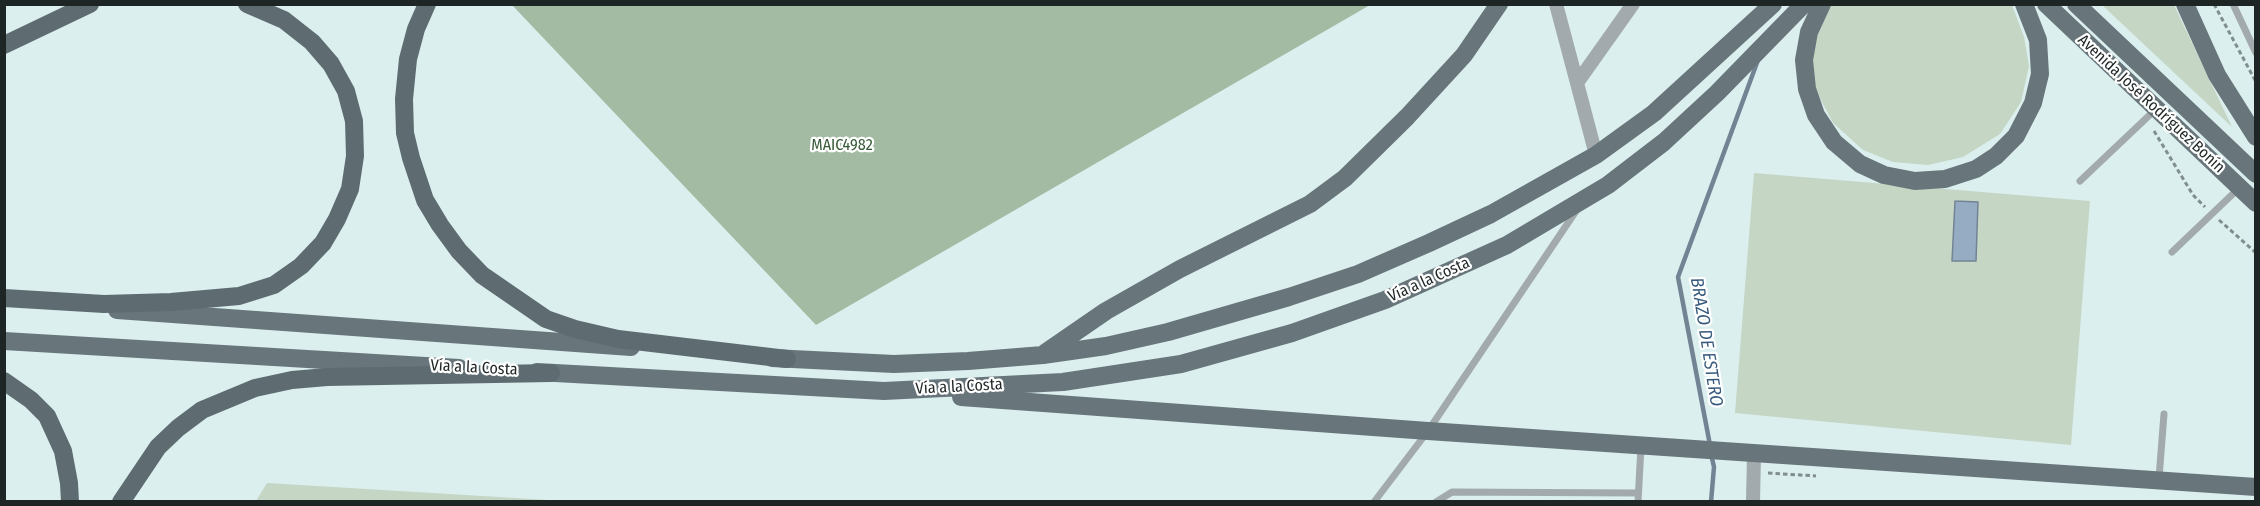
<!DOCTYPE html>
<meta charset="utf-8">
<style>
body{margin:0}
#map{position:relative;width:2260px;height:506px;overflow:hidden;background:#dbefef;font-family:"Fira Sans Condensed",sans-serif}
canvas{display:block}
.frame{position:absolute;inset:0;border:6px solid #1e2525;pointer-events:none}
</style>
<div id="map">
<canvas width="2260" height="506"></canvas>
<div class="frame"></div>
</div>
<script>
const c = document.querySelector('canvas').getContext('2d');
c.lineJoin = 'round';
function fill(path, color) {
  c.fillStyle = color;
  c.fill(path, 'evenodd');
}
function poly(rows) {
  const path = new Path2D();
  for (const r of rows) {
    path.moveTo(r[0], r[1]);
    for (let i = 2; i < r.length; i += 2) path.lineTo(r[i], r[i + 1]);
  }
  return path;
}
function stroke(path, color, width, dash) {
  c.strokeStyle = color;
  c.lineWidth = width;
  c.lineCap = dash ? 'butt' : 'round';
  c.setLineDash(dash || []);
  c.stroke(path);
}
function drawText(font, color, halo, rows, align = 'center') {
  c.font = font + ' "Fira Sans Condensed",sans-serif';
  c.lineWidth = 4.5;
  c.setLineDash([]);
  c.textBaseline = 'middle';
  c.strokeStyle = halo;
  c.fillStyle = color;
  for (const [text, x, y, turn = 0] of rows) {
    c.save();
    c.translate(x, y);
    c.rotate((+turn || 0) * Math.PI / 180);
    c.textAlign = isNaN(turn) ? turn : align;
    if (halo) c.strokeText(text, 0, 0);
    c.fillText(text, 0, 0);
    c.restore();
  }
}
fill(poly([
 [1830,5,2012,5,2024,37,2029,66,2021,102,2000,134,1963,157,1928,165,1893,162,1863,150,1833,123,1814,87,1812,47],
 [2102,5,2174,5,2232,127],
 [1754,173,2090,201,2071,445,1735,413],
 [267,483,565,501,256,501]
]), '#c5d6c4');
fill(poly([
 [512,5,1370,5,816,325]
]), '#a4bba3');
const water = poly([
 [1955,201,1978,202,1976,261,1952,261,1955,201]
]);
fill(water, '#96acc3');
stroke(water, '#728494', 1.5);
stroke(poly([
 [1710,445,1678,277,1758,60],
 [1711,502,1714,467,1711,454]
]), '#728494', 4.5);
stroke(poly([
 [2214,4,2256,82],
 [2154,131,2193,195,2205,207],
 [2219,220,2256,253],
 [1768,473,1816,476]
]), '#818e8e', 3, [4.5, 3]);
stroke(poly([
 [2233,4,2256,53],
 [2080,181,2156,109],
 [2172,252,2238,189],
 [2159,478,2164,414],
 [1374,502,1428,431,1576,211],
 [1436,502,1452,492,1638,493],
 [1638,502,1641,446]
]), '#a3aaad', 7);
stroke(poly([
 [1556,4,1577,83],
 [1596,155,1577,83,1633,4],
 [1753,502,1754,454]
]), '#a3aaad', 14);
stroke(poly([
 [1822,4,1809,32,1804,60,1807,89,1816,115,1834,142,1860,164,1884,175,1915,181,1945,179,1976,169,1996,156,2016,136,2033,103,2040,74,2038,40,2024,4],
 [2046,4,2256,203],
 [2076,4,2256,174],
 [2185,4,2217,75,2256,137],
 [117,310,631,347],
 [4,341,459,368],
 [1045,353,1106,311,1180,269,1310,204,1345,178,1407,117,1464,55,1499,4],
 [772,358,894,364,968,361,1043,355,1106,346,1168,332,1289,297,1358,274,1429,243,1491,214,1596,155,1654,113,1773,4],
 [537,372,884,391,1063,382,1181,364,1292,333,1385,300,1507,245,1608,185,1664,142,1717,93,1804,4],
 [961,397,1428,431,2256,487]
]), '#68757a', 18);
stroke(poly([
 [427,4,416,29,408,59,404,99,405,133,411,158,425,200,440,225,459,251,482,275,546,319,575,329,618,339,787,359],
 [4,45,90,4],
 [4,298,104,304,171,302,239,296,274,285,301,266,323,243,337,219,350,189,355,156,354,121,346,91,331,64,312,42,284,20,247,4],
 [4,381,31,400,47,416,63,451,69,483,70,502],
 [121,502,158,447,178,428,202,410,255,388,292,380,327,377,551,373]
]), '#5e6c71', 18);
drawText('16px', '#1e2525', '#fff', [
 ["Avenida José Rodríguez Bonín",2151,104,43],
 ["Vía a la Costa",1429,280,-24],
 ["Vía a la Costa",474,368,3],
 ["Vía a la Costa",959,387,-3]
]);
drawText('16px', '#365a37', '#fff', [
 ["MAIC4982",842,146]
]);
drawText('italic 18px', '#375a7d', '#fff', [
 ["BRAZO DE ESTERO",1706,342,81]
]);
</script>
